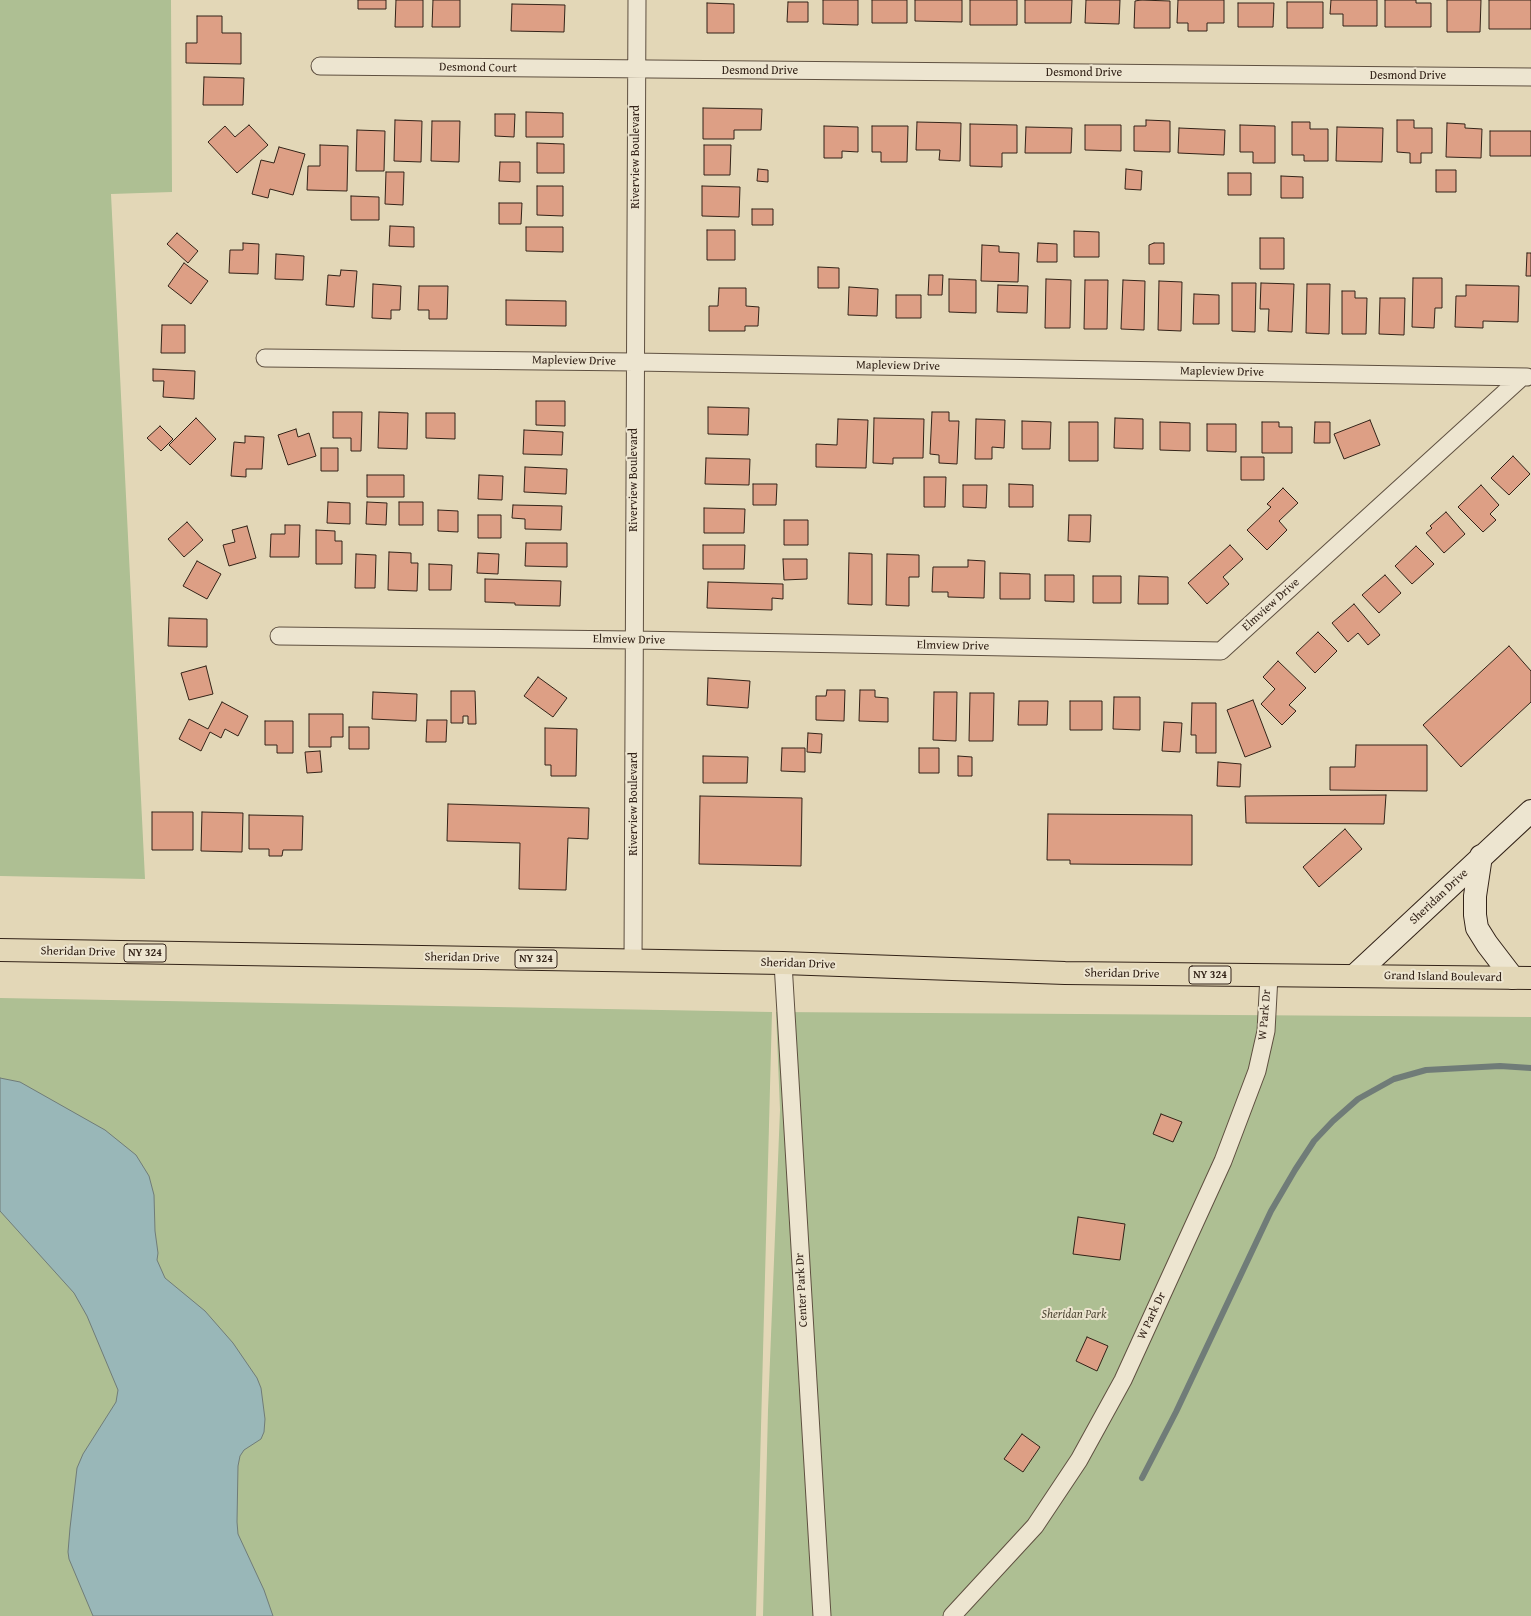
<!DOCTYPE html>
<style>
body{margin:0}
canvas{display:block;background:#e3d7b7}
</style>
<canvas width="1531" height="1616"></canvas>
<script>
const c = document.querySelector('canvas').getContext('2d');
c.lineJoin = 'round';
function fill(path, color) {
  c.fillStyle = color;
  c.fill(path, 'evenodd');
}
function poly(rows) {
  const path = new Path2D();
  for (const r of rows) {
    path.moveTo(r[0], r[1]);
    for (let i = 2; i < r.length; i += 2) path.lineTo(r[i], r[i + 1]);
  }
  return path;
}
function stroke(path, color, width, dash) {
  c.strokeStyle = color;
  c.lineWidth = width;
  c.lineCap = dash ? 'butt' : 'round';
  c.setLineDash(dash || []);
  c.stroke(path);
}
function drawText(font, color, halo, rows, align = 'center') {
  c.font = font + ' "Gentium Book Plus",serif';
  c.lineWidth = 4;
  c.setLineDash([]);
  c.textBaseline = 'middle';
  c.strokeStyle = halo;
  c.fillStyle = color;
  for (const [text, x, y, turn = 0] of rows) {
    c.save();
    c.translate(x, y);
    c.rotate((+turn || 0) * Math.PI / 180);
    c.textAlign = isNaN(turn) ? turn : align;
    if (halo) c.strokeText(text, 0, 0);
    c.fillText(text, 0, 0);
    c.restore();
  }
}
fill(poly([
 [0,0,171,0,172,192,111,194,145,879,0,876],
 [0,998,772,1012,756,1616,0,1616],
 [776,1012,1531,1017,1531,1616,763,1616,768,1410,780,1110]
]), '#aebf93');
const water = poly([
 [0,1078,20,1082,105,1130,136,1155,149,1176,154,1195,155,1231,158,1253,157,1260,165,1278,205,1311,233,1343,257,1378,261,1388,265,1419,264,1432,261,1439,244,1450,240,1456,238,1466,237,1522,238,1534,264,1590,273,1616,93,1616,69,1559,68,1552,70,1528,77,1468,83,1454,116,1402,118,1390,87,1316,74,1293,0,1211,0,1078]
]);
fill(water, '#99b7b8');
stroke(water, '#707c78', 1);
stroke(poly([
 [1142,1478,1176,1412,1271,1211,1295,1170,1314,1141,1333,1121,1358,1099,1394,1079,1426,1070,1500,1066,1531,1068]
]), '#707c78', 6);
const building = poly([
 [358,0,386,0,386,9,358,9,358,0],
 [396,0,423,0,423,27,395,27,396,0],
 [433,0,460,0,460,27,432,27,433,0],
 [823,0,858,0,858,25,823,24,823,0],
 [872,0,907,0,907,23,872,23,872,0],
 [915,0,962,0,962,22,915,21,915,0],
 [970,0,1017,0,1017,25,970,25,970,0],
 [1025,0,1072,0,1071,23,1025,23,1025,0],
 [1086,0,1120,0,1119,24,1085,23,1086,0],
 [1141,0,1170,1,1170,28,1134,28,1135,1,1141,0],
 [1178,0,1224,0,1224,23,1207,23,1207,31,1188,31,1188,23,1177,23,1178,0],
 [1331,0,1377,0,1377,26,1343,26,1343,14,1330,14,1331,0],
 [1385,0,1416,0,1416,3,1431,3,1431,27,1385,27,1385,0],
 [1447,0,1481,0,1480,32,1447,32,1447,0],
 [1489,0,1531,0,1531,29,1489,29,1489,0],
 [788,2,808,2,808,22,787,22,788,2],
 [1287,2,1323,2,1323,28,1287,28,1287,2],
 [707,3,734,4,734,33,707,33,707,3],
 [1238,3,1274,3,1273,27,1238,27,1238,3],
 [512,4,565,5,564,32,511,31,512,4],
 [197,16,222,16,222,33,241,33,241,64,186,63,186,43,197,43,197,16],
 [204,77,244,78,243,105,203,105,204,77],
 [703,108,762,109,761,130,734,130,734,139,703,139,703,108],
 [526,112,563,113,563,137,526,137,526,112],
 [495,114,515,114,514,137,495,136,495,114],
 [395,120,422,121,421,162,394,161,395,120],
 [1146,120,1170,121,1170,152,1134,151,1134,126,1146,126,1146,120],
 [1397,120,1414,120,1414,128,1432,128,1432,153,1421,153,1421,163,1410,163,1410,153,1397,152,1397,120],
 [432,121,460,121,459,162,431,161,432,121],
 [917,122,961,123,960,161,939,160,940,150,916,150,917,122],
 [1292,122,1310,122,1310,129,1328,129,1328,161,1304,161,1304,155,1292,155,1292,122],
 [1447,123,1465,124,1465,128,1482,129,1481,158,1446,157,1447,123],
 [970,124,1017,125,1017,153,1002,153,1002,167,970,166,970,124],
 [249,125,268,145,237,173,208,142,225,126,235,137,249,125],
 [1085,125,1121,125,1121,151,1085,150,1085,125],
 [1240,125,1275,126,1275,163,1253,163,1253,152,1240,152,1240,125],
 [824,126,858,127,858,152,842,151,842,158,824,158,824,126],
 [872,126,908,126,907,162,881,162,881,152,872,152,872,126],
 [1026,127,1072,128,1071,153,1025,153,1026,127],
 [1337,127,1383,128,1382,162,1336,161,1337,127],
 [1179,128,1225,130,1224,155,1178,153,1179,128],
 [357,130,385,131,384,171,356,171,357,130],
 [1490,131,1531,131,1531,156,1490,156,1490,131],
 [537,143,564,144,564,173,537,173,537,143],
 [320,145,348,146,347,191,307,190,308,166,320,166,320,145],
 [704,145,731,145,730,175,704,175,704,145],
 [279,147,305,154,293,195,270,189,268,198,252,194,261,160,274,163,279,147],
 [500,162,520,162,520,182,499,181,500,162],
 [758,169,768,170,768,182,757,181,758,169],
 [1126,169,1142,171,1141,190,1125,189,1126,169],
 [1436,170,1456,170,1456,192,1436,192,1436,170],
 [386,172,404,172,403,205,385,204,386,172],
 [1228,173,1251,173,1251,195,1228,195,1228,173],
 [1281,176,1303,177,1303,198,1281,198,1281,176],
 [537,186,563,186,563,216,537,215,537,186],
 [702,186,740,187,739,217,702,216,702,186],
 [351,196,379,197,379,220,351,220,351,196],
 [499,203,522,203,521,224,499,224,499,203],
 [752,209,773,209,773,225,752,225,752,209],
 [390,226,414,227,414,247,389,246,390,226],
 [526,227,563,227,563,252,526,251,526,227],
 [707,230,735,230,735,260,707,260,707,230],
 [1074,231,1099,232,1099,257,1074,257,1074,231],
 [177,233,198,251,188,263,167,244,177,233],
 [1260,238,1284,238,1284,269,1260,269,1260,238],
 [243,243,259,244,258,274,229,273,230,250,243,250,243,243],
 [1038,243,1057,244,1057,262,1037,262,1038,243],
 [1154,243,1164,243,1164,264,1149,264,1149,245,1154,243],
 [982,245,999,246,999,252,1019,253,1018,282,981,281,982,245],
 [1527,253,1531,253,1531,276,1526,276,1527,253],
 [276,254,304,256,303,280,275,279,276,254],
 [184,263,208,281,191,304,168,286,184,263],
 [818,267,839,268,839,288,818,288,818,267],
 [341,270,357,271,354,307,326,305,328,275,340,276,341,270],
 [929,275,943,275,942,295,928,295,929,275],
 [1413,278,1442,278,1442,308,1435,308,1434,328,1412,327,1413,278],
 [949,279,976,280,976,313,949,312,949,279],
 [1046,279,1071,280,1070,328,1045,328,1046,279],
 [1085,280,1108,280,1107,329,1084,329,1085,280],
 [1123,280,1145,281,1144,330,1121,329,1123,280],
 [1159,281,1182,282,1181,331,1158,330,1159,281],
 [1232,283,1256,283,1255,332,1232,331,1232,283],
 [1261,283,1294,284,1292,332,1268,331,1269,309,1260,309,1261,283],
 [373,284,401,286,400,310,391,310,391,319,372,318,373,284],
 [1307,284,1330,284,1329,334,1306,333,1307,284],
 [998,285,1028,286,1027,313,997,312,998,285],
 [1466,285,1519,286,1518,322,1483,321,1483,328,1455,327,1456,296,1466,296,1466,285],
 [419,286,448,286,447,319,429,319,429,310,418,310,419,286],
 [849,287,878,289,877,316,848,315,849,287],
 [719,288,746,288,746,306,759,307,758,326,745,326,745,331,709,331,709,306,718,306,719,288],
 [1342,291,1355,291,1355,298,1367,298,1366,334,1342,334,1342,291],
 [1194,294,1219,295,1219,324,1193,324,1194,294],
 [896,295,921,295,921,318,896,318,896,295],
 [1380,298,1405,298,1404,335,1379,334,1380,298],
 [506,300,566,301,566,326,506,325,506,300],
 [162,325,185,325,185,353,161,353,162,325],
 [153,369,195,371,194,399,163,397,164,381,153,381,153,369],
 [536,401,565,401,565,426,536,425,536,401],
 [708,407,749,408,748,435,708,434,708,407],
 [333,412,362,412,361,451,351,451,351,438,333,438,333,412],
 [379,412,408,413,407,449,378,448,379,412],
 [932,412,949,412,949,421,959,421,957,464,939,463,939,455,930,454,932,412],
 [426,413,455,413,455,439,426,438,426,413],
 [196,418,216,439,190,465,169,445,196,418],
 [874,418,924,419,923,458,893,458,893,464,873,463,874,418],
 [1115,418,1143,419,1143,449,1114,448,1115,418],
 [838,419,868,420,866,468,816,467,816,444,837,445,838,419],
 [976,419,1005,420,1004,448,992,447,992,459,975,459,976,419],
 [1370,420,1380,445,1344,459,1334,434,1370,420],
 [1022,421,1051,422,1050,449,1022,449,1022,421],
 [1069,422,1098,422,1098,461,1069,461,1069,422],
 [1160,422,1190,423,1190,451,1160,450,1160,422],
 [1262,422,1279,422,1279,427,1292,427,1292,453,1262,453,1262,422],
 [1315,422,1330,422,1330,443,1314,443,1315,422],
 [1207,424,1236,424,1236,452,1207,451,1207,424],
 [160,426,173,439,161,451,147,438,160,426],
 [296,429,298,437,309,433,316,456,288,465,278,435,296,429],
 [524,430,563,432,562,455,523,454,524,430],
 [245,436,264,437,262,469,246,469,246,477,231,476,234,442,245,443,245,436],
 [321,448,338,448,338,471,321,471,321,448],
 [1513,456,1530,474,1509,495,1491,478,1513,456],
 [1241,457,1264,457,1264,480,1241,480,1241,457],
 [706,458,750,459,749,485,705,484,706,458],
 [525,467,567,469,566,494,524,492,525,467],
 [367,475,404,475,404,497,367,497,367,475],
 [479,475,503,476,502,500,478,499,479,475],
 [924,477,946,477,945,507,924,507,924,477],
 [753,484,777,484,776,505,753,505,753,484],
 [1009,484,1033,485,1033,507,1009,507,1009,484],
 [963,485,987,485,986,508,963,507,963,485],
 [1481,485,1499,505,1490,514,1496,520,1483,532,1458,507,1481,485],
 [1283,488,1298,503,1279,521,1287,530,1267,550,1247,530,1271,507,1267,504,1283,488],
 [328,502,350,503,350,524,327,523,328,502],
 [367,502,387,503,386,525,366,524,367,502],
 [399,502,423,502,423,525,399,525,399,502],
 [513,505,562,506,561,530,525,529,525,519,512,518,513,505],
 [704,508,745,509,744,533,704,533,704,508],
 [438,510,458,511,458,532,438,531,438,510],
 [1446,512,1465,534,1444,553,1426,533,1432,528,1430,526,1446,512],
 [478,515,501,515,501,538,478,538,478,515],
 [1069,515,1091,515,1090,542,1068,541,1069,515],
 [784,520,808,520,808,545,784,545,784,520],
 [187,522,203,540,184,557,168,539,187,522],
 [285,525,300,525,299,557,270,557,271,534,285,534,285,525],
 [247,526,256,558,229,566,223,545,235,542,232,530,247,526],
 [316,530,335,531,335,541,342,541,342,564,316,564,316,530],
 [526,543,567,543,567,567,525,566,526,543],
 [703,545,745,545,744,569,703,569,703,545],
 [1230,545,1243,559,1223,577,1229,584,1207,604,1188,583,1230,545],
 [1416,546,1434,564,1412,584,1395,566,1416,546],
 [389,552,411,553,411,563,418,563,417,591,388,590,389,552],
 [478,553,499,554,498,574,477,573,478,553],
 [849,553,872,554,872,605,848,604,849,553],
 [356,554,376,555,375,588,355,588,356,554],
 [887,554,919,555,919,577,909,577,909,606,886,605,887,554],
 [783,559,807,559,807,579,784,580,783,559],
 [968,560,985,561,984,598,948,597,948,592,932,592,933,567,968,567,968,560],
 [197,561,221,574,207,599,183,586,197,561],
 [429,564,452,565,451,590,429,590,429,564],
 [1000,573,1030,574,1030,599,1000,599,1000,573],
 [1045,575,1074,575,1074,602,1045,601,1045,575],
 [1385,575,1401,593,1379,613,1362,595,1385,575],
 [1093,576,1121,576,1121,603,1093,603,1093,576],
 [1139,576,1168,577,1168,604,1138,604,1139,576],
 [485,579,561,581,560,606,515,605,515,603,485,602,485,579],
 [708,582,783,584,783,599,772,598,772,610,707,608,708,582],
 [1354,604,1380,635,1368,645,1358,633,1348,642,1332,623,1354,604],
 [169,618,207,619,207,647,168,646,169,618],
 [1318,632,1337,651,1315,673,1296,653,1318,632],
 [1509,646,1531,671,1531,702,1461,767,1423,725,1509,646],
 [1278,661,1306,688,1289,705,1296,711,1282,725,1261,704,1275,689,1263,677,1278,661],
 [206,666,213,694,189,700,181,673,206,666],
 [538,677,567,698,553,717,524,696,538,677],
 [708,678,750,681,748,708,707,705,708,678],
 [827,690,845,690,844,721,816,720,816,696,826,696,827,690],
 [860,690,875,690,875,697,888,698,888,722,859,721,860,690],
 [451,691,475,691,476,724,468,724,468,716,463,716,463,723,451,723,451,691],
 [373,692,417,694,416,721,372,719,373,692],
 [934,692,957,692,956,741,933,740,934,692],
 [970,693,994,693,993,741,969,741,970,693],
 [1114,697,1140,697,1140,730,1113,729,1114,697],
 [1253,700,1271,747,1245,757,1227,710,1253,700],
 [1019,701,1048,701,1047,725,1018,725,1019,701],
 [1070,701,1102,701,1102,730,1070,730,1070,701],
 [222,702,248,716,238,736,225,729,221,738,210,732,201,751,179,739,189,719,208,729,222,702],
 [1192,703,1216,703,1216,753,1196,753,1196,735,1191,735,1192,703],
 [309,714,343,714,343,737,331,737,331,747,309,747,309,714],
 [427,720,447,720,446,742,426,742,427,720],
 [265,721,293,721,293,753,277,753,277,745,265,745,265,721],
 [1164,722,1182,723,1180,752,1162,751,1164,722],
 [349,727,369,727,369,749,349,749,349,727],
 [545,728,577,729,576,776,551,776,551,765,545,765,545,728],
 [808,733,822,734,821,753,807,752,808,733],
 [1356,745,1427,745,1427,791,1330,790,1330,767,1355,767,1356,745],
 [782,748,805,748,805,772,781,771,782,748],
 [919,748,939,748,939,773,919,773,919,748],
 [320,751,322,772,307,773,305,752,320,751],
 [703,756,748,757,747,783,703,783,703,756],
 [958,756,972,757,972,776,958,776,958,756],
 [1218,762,1241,764,1240,787,1217,786,1218,762],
 [1386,795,1384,824,1246,823,1245,796,1386,795],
 [700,796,802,798,801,866,699,864,700,796],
 [448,804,589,808,588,839,568,838,566,890,519,889,520,843,447,841,448,804],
 [152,812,193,812,193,850,152,850,152,812],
 [202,812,243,813,242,852,201,851,202,812],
 [1048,814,1192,815,1192,865,1070,864,1070,860,1047,860,1048,814],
 [249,815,303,816,302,850,283,850,282,856,269,856,269,849,249,849,249,815],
 [1345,829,1362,849,1319,887,1303,867,1345,829],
 [1161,1114,1182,1122,1173,1142,1153,1134,1161,1114],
 [1078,1217,1125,1224,1120,1260,1073,1254,1078,1217],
 [1087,1337,1108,1346,1097,1371,1076,1361,1087,1337],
 [1022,1434,1040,1447,1023,1472,1004,1459,1022,1434]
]);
fill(building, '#dd9f85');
stroke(building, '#332318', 1);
const minor = poly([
 [320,66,1531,77],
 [265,358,634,362,1527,377],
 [279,636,634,640,1221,651,1522,377],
 [633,961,637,0],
 [783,963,822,1616],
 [952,1616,1035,1526,1079,1460,1123,1380,1223,1161,1257,1071,1266,1031,1269,976]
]);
const secondary = poly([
 [1481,856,1475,896,1475,915,1477,928,1487,944,1513,978],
 [1354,976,1531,811]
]);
const primary = poly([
 [0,950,783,963,1065,973,1531,978]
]);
stroke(minor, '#5f5040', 19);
stroke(secondary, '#332318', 24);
stroke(primary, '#332318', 24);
stroke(minor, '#ede5d0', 17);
stroke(secondary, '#ede5d0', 22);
stroke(primary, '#e3d7b7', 22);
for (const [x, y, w] of [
 [145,953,42],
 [536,959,42],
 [1210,975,42]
]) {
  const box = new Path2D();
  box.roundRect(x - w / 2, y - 9, w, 18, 3);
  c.fillStyle = '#ede5d0';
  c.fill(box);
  stroke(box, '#332318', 1);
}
drawText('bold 11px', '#332318', null, [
 ["NY 324",145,953],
 ["NY 324",536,959],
 ["NY 324",1210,975]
]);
drawText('12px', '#332318', '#ede5d0', [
 ["Desmond Court",478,68,1],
 ["Desmond Drive",760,71],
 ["Desmond Drive",1084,73],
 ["Desmond Drive",1408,76],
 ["Riverview Boulevard",636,157,-90],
 ["Mapleview Drive",574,361,1],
 ["Mapleview Drive",898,366,1],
 ["Mapleview Drive",1222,372,1],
 ["Riverview Boulevard",634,480,-90],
 ["Elmview Drive",1271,605,-42],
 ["Elmview Drive",629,640,1],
 ["Elmview Drive",953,646,1],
 ["Riverview Boulevard",634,804,-90],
 ["Sheridan Drive",1439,897,-43],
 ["Sheridan Drive",78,952,1],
 ["Sheridan Drive",462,958,1],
 ["Sheridan Drive",798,964,2],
 ["Sheridan Drive",1122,974,1],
 ["Grand Island Boulevard",1443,977,1],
 ["W Park Dr",1265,1015,-85],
 ["Center Park Dr",802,1290,-93],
 ["W Park Dr",1152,1316,-65]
]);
drawText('italic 12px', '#524a37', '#ede5d0', [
 ["Sheridan Park",1074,1315]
]);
</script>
